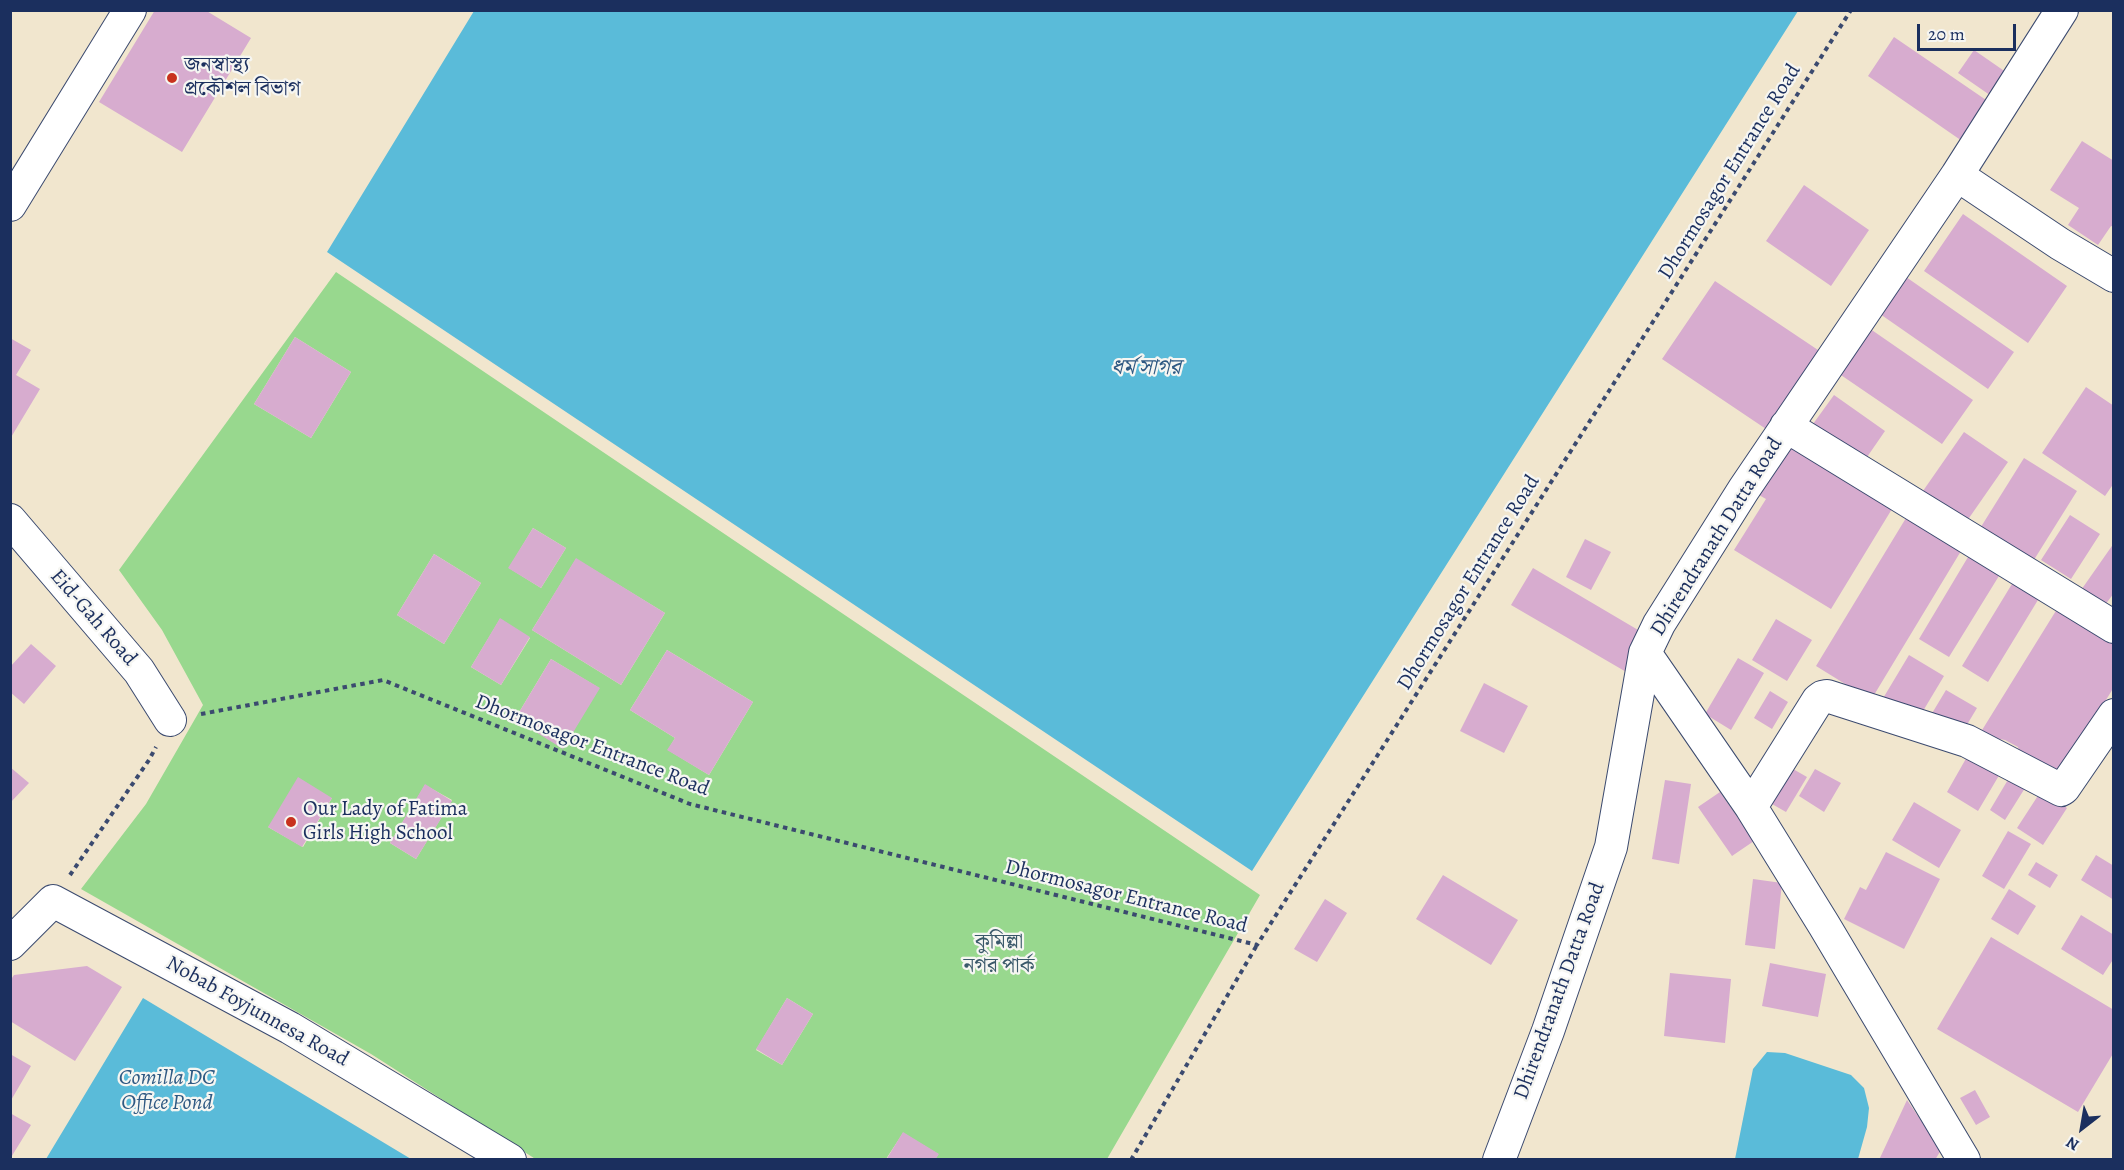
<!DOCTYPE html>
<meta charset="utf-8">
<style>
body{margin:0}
#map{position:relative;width:2124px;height:1170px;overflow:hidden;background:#f1e6ce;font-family:Alegreya,serif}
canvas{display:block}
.frame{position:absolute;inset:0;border:12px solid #1b2f5e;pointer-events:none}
.north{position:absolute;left:2052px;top:1098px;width:60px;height:60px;-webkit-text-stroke:4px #f6f6f2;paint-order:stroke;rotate:211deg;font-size:16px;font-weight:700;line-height:24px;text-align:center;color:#1b2f5e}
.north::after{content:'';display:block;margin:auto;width:21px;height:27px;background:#1b2f5e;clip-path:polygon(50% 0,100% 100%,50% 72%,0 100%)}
.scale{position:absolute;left:1917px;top:24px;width:99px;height:27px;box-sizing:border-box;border:3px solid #1b2f5e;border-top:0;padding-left:8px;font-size:18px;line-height:21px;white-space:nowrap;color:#1b2f5e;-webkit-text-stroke:4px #f6f6f2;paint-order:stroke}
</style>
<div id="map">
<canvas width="2124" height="1170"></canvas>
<div class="frame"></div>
<div class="north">N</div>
<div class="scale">20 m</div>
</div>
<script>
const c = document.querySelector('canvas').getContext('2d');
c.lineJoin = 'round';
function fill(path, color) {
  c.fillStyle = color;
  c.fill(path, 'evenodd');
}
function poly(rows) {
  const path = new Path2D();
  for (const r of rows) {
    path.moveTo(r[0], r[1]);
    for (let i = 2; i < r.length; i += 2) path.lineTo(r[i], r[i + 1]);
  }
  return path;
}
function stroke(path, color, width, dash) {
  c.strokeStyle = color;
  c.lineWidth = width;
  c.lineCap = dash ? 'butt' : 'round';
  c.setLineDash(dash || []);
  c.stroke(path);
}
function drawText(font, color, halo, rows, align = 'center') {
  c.font = font + ' Alegreya,"Noto Serif Bengali",serif';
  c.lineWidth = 4.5;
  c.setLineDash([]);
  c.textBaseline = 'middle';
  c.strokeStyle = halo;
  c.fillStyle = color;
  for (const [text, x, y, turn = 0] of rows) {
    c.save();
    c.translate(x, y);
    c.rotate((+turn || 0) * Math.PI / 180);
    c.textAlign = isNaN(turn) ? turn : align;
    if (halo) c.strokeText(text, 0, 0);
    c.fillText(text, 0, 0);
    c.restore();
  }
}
fill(poly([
 [336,272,1260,895,1107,1159,935,1159,938,1154,903,1133,886,1159,537,1160,371,1054,81,889,146,804,203,705,162,630,119,570],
 [295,337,351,372,311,438,254,404],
 [533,528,566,548,541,588,509,568],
 [434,554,481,583,444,644,397,615],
 [576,559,665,613,621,685,532,630],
 [500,619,530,638,501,685,471,667],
 [667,650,753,702,709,775,668,750,675,738,630,710],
 [551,659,599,688,563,748,515,719],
 [425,785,452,800,416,859,390,843],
 [332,798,303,847,268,827],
 [787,998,813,1014,782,1065,756,1050]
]), '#98d88e');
fill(poly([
 [474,11,474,10,1798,11,1252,871,327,252],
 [143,998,411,1159,46,1159],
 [1767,1052,1785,1053,1851,1075,1864,1088,1869,1108,1867,1127,1858,1159,1735,1159,1753,1069]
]), '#5abbd9');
fill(poly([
 [155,10,205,10,251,38,182,152,99,102],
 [1894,37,1989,102,1962,141,1868,76],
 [1974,50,2013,77,1997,100,1958,73],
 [2082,141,2114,161,2114,227,2111,226,2098,245,2068,225,2079,208,2050,190],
 [1804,185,1869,230,1831,286,1766,241],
 [1963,214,2067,286,2028,343,1924,271],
 [1906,277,2014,352,1988,389,1880,314],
 [1715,281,1821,352,1769,431,1662,359],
 [1866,326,1973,400,1942,444,1835,371],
 [295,337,351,372,311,438,254,404],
 [10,338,31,350,16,375,40,389,10,439],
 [2086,387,2114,406,2114,483,2105,496,2042,453],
 [1834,395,1885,431,1865,460,1813,424],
 [1964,432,2008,462,1960,531,1916,501],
 [1783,436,1895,504,1831,609,1734,550,1766,499,1750,490],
 [2024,458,2077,491,2032,563,1979,530],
 [2070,515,2100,534,2071,579,2041,560],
 [1906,518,1961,551,1871,700,1816,666],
 [533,528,566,548,541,588,508,568],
 [1585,539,1611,552,1591,590,1566,577],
 [2114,543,2114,593,2102,609,2079,593],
 [1971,552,2002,571,1949,657,1919,639],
 [434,554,481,583,444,644,397,615],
 [576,558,665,613,621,685,532,630],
 [1533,568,1650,637,1628,673,1511,605],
 [2015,579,2041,595,1988,682,1962,666],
 [2062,601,2114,633,2114,687,2055,782,2022,762,2018,747,2005,740,1979,735],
 [500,618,530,637,501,685,471,667],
 [1776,619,1812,640,1787,681,1752,660],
 [31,644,56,666,24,704,10,692,10,667],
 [667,650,753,702,709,775,667,750,675,738,630,710],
 [1909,655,1944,676,1917,721,1882,700],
 [1738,658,1764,673,1731,730,1705,714],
 [551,659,600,688,563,749,515,719],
 [1484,683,1528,706,1504,753,1460,731],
 [1946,690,1977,708,1962,733,1931,715],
 [1770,691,1788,702,1772,729,1754,718],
 [1972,748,2004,767,1978,811,1947,792],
 [1786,765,1807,777,1786,812,1765,800],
 [10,767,29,783,10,803],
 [1815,769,1841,783,1824,812,1799,796],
 [298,777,332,798,302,847,268,827],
 [2009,778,2025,788,2005,820,1990,810],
 [1665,780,1691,784,1679,864,1652,859],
 [425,784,452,801,416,859,390,843],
 [2041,791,2067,808,2043,845,2017,828],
 [1720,792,1754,841,1732,856,1698,807],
 [1914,802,1961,830,1939,868,1892,840],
 [2008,831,2031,844,2004,889,1982,876],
 [1886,852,1940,879,1904,949,1844,919,1860,887,1866,890],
 [2096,855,2114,866,2114,900,2081,880],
 [2036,862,2058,875,2050,888,2028,875],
 [1443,875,1518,920,1491,965,1416,919],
 [1753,879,1782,883,1775,949,1745,945],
 [2009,889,2036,906,2018,935,1991,919],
 [1325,899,1347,913,1317,962,1294,949],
 [2081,915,2114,935,2114,958,2103,975,2061,949],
 [1991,937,2114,1010,2114,1052,2078,1112,1937,1029],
 [1770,963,1826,974,1818,1017,1762,1006],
 [87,966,122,987,75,1061,10,1021,10,981,14,975],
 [1670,973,1731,979,1725,1043,1664,1036],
 [787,998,813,1014,782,1065,756,1049],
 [10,1054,31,1066,10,1102],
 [1975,1090,1990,1117,1976,1125,1960,1098],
 [1907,1100,1941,1150,1935,1160,1879,1160],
 [10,1113,31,1125,10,1159],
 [903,1132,939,1154,935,1160,886,1160]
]), '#d7accf');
const minor = poly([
 [1957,175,2060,244,2114,276],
 [10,205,130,10],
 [1786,426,2114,627],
 [10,520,139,671,170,720],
 [1645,653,1751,807,1824,925,1964,1160],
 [1751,807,1818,700,1822,697,1827,696,1967,741,2061,790,2064,788,2114,715],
 [10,944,53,901,290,1028,510,1160],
 [1499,1160,1548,1031,1611,847,1645,653,1659,624,1744,489,1957,175,2062,10]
]);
stroke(minor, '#3b4a6f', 34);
stroke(poly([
 [201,714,383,680,690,804,1257,945,1851,10],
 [70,875,149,760,156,747],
 [1131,1160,1257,945]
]), '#3b4a6f', 4, [4.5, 4.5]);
stroke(minor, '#fff', 32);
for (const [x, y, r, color] of [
 [172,78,6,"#c8321e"],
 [291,822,6,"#c8321e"]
]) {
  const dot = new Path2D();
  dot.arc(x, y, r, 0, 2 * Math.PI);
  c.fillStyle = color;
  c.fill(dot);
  stroke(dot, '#f6f6f2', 2);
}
drawText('21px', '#1b2f5e', '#f6f6f2', [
 ["জনস্বাস্থ্য",184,66],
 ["প্রকৌশল বিভাগ",184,90],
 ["Our Lady of Fatima",303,810],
 ["Girls High School",303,834]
], 'left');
drawText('21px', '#1b2f5e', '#f6f6f2', [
 ["Dhormosagor Entrance Road",1730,172,-58],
 ["Dhirendranath Datta Road",1717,537,-58],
 ["Dhormosagor Entrance Road",1469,583,-58],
 ["Eid-Gah Road",93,618,49],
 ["Dhormosagor Entrance Road",592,746,21],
 ["Dhormosagor Entrance Road",1126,897,14],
 ["Dhirendranath Datta Road",1560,991,-70],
 ["Nobab Foyjunnesa Road",257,1012,29]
]);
drawText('21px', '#3a596a', '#f6f6f2', [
 ["কুমিল্লা",999,943],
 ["নগর পার্ক",999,967]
]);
drawText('italic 22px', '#2e5983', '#f6f6f2', [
 ["ধর্ম সাগর",1146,369],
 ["Comilla DC",167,1079],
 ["Office Pond",167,1104]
]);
</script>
